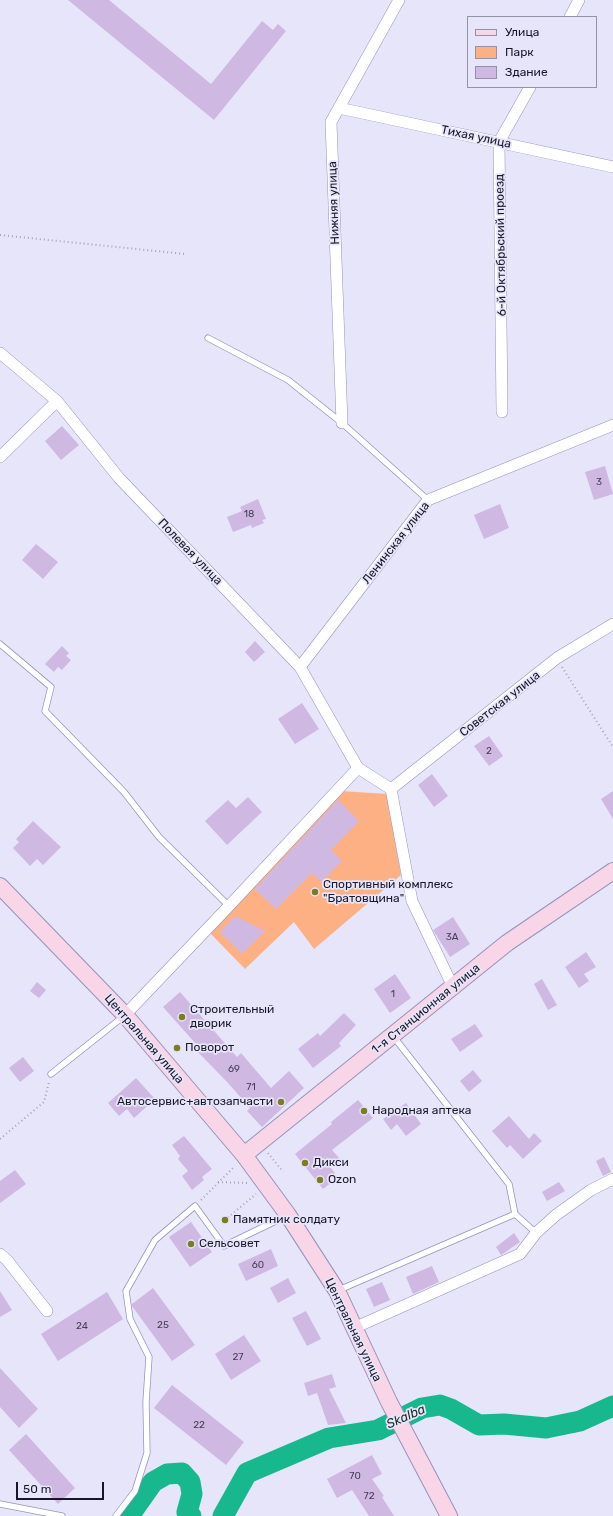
<!DOCTYPE html>
<meta charset="utf-8">
<style>
body{margin:0}
#map{position:relative;width:613px;height:1516px;overflow:hidden;background:#e7e5f9;font-family:Rubik,sans-serif}
canvas{display:block}
.legend{position:absolute;left:467px;top:16px;width:130px;height:72px;box-sizing:border-box;background:#e7e5f9;border:1px solid #9492a5;margin:0;padding:5px 7px;list-style:none;font-size:12px;color:#181627}
.legend li{display:flex;align-items:center;gap:8px;height:20px}
.legend b{width:20px;border:1px solid #9492a5}
.scale{position:absolute;left:16px;top:1482px;width:88px;height:18px;box-sizing:border-box;border:2px solid #181627;border-top:0;padding-left:5px;font-size:12px;line-height:14px;white-space:nowrap;color:#181627;-webkit-text-stroke:3px #e7e5f9;paint-order:stroke}
</style>
<div id="map">
<canvas width="613" height="1516"></canvas>
<ul class="legend">
<li><b style="height:5px;background:#f8d5e7"></b>Улица</li>
<li><b style="height:11px;background:#feb085"></b>Парк</li>
<li><b style="height:11px;background:#cfb9e3"></b>Здание</li>
</ul>
<div class="scale">50 m</div>
</div>
<script>
const c = document.querySelector('canvas').getContext('2d');
c.lineJoin = 'round';
function fill(path, color) {
  c.fillStyle = color;
  c.fill(path, 'evenodd');
}
function poly(rows) {
  const path = new Path2D();
  for (const r of rows) {
    path.moveTo(r[0], r[1]);
    for (let i = 2; i < r.length; i += 2) path.lineTo(r[i], r[i + 1]);
  }
  return path;
}
function stroke(path, color, width, dash) {
  c.strokeStyle = color;
  c.lineWidth = width;
  c.lineCap = dash ? 'butt' : 'round';
  c.setLineDash(dash || []);
  c.stroke(path);
}
function drawText(font, color, halo, rows, align = 'center') {
  c.font = font + ' Rubik,sans-serif';
  c.lineWidth = 3.5;
  c.setLineDash([]);
  c.textBaseline = 'middle';
  c.strokeStyle = halo;
  c.fillStyle = color;
  for (const [text, x, y, turn = 0] of rows) {
    c.save();
    c.translate(x, y);
    c.rotate((+turn || 0) * Math.PI / 180);
    c.textAlign = isNaN(turn) ? turn : align;
    if (halo) c.strokeText(text, 0, 0);
    c.fillText(text, 0, 0);
    c.restore();
  }
}
fill(poly([
 [341,791,387,794,401,875,314,949,294,922,245,969,210,933]
]), '#feb085');
stroke(poly([
 [129,1516,153,1482,167,1474,182,1473,190,1482,192,1494,187,1512,191,1516],
 [223,1516,247,1473,329,1438,378,1430,422,1408,440,1405,451,1409,479,1425,504,1424,546,1428,580,1421,613,1406]
]), '#18b88f', 21);
fill(poly([
 [68,0,109,0,211,84,262,21,273,30,278,24,286,31,214,120],
 [62,426,79,445,61,460,45,441],
 [605,466,613,494,594,500,585,472],
 [258,499,266,519,262,520,264,523,252,528,251,525,233,532,227,517,242,511,240,507],
 [500,504,509,528,484,539,474,515],
 [36,544,58,562,43,579,22,560],
 [255,641,265,652,254,662,245,652],
 [62,646,69,653,66,656,71,660,62,670,58,667,54,672,45,664],
 [302,703,319,729,295,744,278,719],
 [489,736,503,756,489,766,474,746],
 [432,774,448,796,434,807,418,785],
 [613,791,613,819,601,799],
 [248,797,262,812,227,845,205,821,228,800,236,808],
 [338,800,359,821,331,850,342,861,321,882,312,873,276,909,255,889],
 [33,821,61,847,43,865,37,859,30,866,13,848,19,842,16,839],
 [235,916,265,931,242,954,220,932],
 [453,917,470,944,450,957,433,930],
 [586,952,596,967,584,974,589,981,579,988,565,967],
 [395,974,411,998,390,1013,374,989],
 [542,979,557,1005,548,1010,534,984],
 [37,982,46,990,39,998,30,991],
 [180,992,237,1057,241,1053,271,1088,289,1071,304,1088,262,1127,247,1111,250,1108,228,1083,193,1047,196,1044,163,1007],
 [344,1013,356,1025,339,1043,341,1046,313,1068,298,1049,318,1033,320,1036],
 [475,1024,483,1036,460,1052,451,1039],
 [23,1057,34,1071,20,1082,9,1068],
 [473,1070,482,1081,469,1092,460,1081],
 [136,1078,155,1099,134,1118,127,1109,119,1116,108,1103],
 [358,1100,373,1118,332,1150,340,1159,330,1167,335,1173,329,1178,332,1182,323,1189,295,1154,332,1124,331,1122],
 [406,1103,421,1124,406,1136,397,1124,391,1130,383,1119],
 [509,1116,529,1139,534,1133,542,1141,523,1159,510,1145,507,1148,492,1131],
 [184,1136,212,1169,202,1177,204,1180,192,1190,182,1176,188,1171,178,1159,180,1156,172,1145],
 [604,1157,611,1172,603,1176,596,1161],
 [15,1170,26,1184,0,1203,0,1181],
 [559,1182,565,1191,547,1201,542,1192],
 [191,1222,212,1252,190,1267,169,1237],
 [514,1233,520,1242,501,1255,496,1247],
 [271,1249,278,1266,246,1281,238,1264],
 [432,1266,439,1282,413,1294,406,1277],
 [288,1278,296,1293,278,1303,270,1288],
 [382,1282,390,1300,374,1307,366,1289],
 [153,1288,195,1345,172,1361,132,1306,132,1304],
 [0,1291,12,1310,0,1317],
 [107,1292,123,1319,58,1361,41,1334],
 [306,1311,321,1339,307,1346,292,1318],
 [244,1335,261,1361,231,1380,215,1354],
 [0,1368,38,1409,19,1428,0,1407],
 [332,1374,336,1387,329,1389,346,1423,328,1425,317,1393,308,1396,304,1383],
 [172,1385,244,1442,226,1465,154,1408],
 [26,1434,75,1488,58,1504,9,1450],
 [372,1455,382,1474,372,1479,384,1496,382,1497,394,1516,369,1516,352,1490,337,1498,327,1479]
]), '#cfb9e3');
const lane = poly([
 [208,338,288,380,342,423,428,500],
 [0,644,51,687,45,711,124,792,159,837,229,906],
 [393,1036,509,1184,515,1214,536,1233],
 [51,1074,124,1016],
 [339,1290,515,1214],
 [0,1504,62,1516],
 [116,1516,135,1491,147,1453,146,1402,149,1357,130,1319,126,1291,155,1240,195,1206,224,1246,286,1216]
]);
const street = poly([
 [570,17,579,0],
 [339,108,613,167],
 [0,353,57,401,119,478,300,667,358,768,391,789,412,901,453,987],
 [502,412,499,142,530,87],
 [342,423,331,122,399,0],
 [0,457,57,401],
 [300,667,428,500,613,425],
 [391,789,557,658,613,624],
 [125,1015,229,906,358,768],
 [0,1254,7,1260,47,1311],
 [354,1328,520,1254,536,1233,556,1215,591,1190,613,1179]
]);
const secondary = poly([
 [0,886,125,1015,244,1155,288,1215,337,1291,389,1402,449,1516],
 [244,1155,507,943,613,871]
]);
stroke(lane, '#9692bd', 7);
stroke(street, '#9692bd', 12);
stroke(secondary, '#9692bd', 18);
stroke(poly([
 [0,235,185,254],
 [562,667,613,747],
 [0,1139,44,1102,49,1082],
 [268,1153,283,1172],
 [218,1182,247,1183],
 [201,1200,235,1166],
 [225,1220,256,1194]
]), '#a7a5b8', 2, [1, 3]);
stroke(lane, '#fff', 5.5);
stroke(street, '#fff', 11);
stroke(secondary, '#f8d5e7', 16);
for (const [x, y, r, color] of [
 [315,892,4,"#7c7c23"],
 [182,1017,4,"#7c7c23"],
 [177,1048,4,"#7c7c23"],
 [281,1102,4,"#7c7c23"],
 [364,1111,4,"#7c7c23"],
 [305,1163,4,"#7c7c23"],
 [320,1180,4,"#7c7c23"],
 [225,1220,4,"#7c7c23"],
 [191,1244,4,"#7c7c23"]
]) {
  const dot = new Path2D();
  dot.arc(x, y, r, 0, 2 * Math.PI);
  c.fillStyle = color;
  c.fill(dot);
  stroke(dot, '#e7e5f9', 1.5);
}
drawText('10px', '#463f56', null, [
 ["3",599,482],
 ["18",249,514],
 ["2",489,751],
 ["3А",452,937],
 ["1",393,994],
 ["69",234,1069],
 ["71",251,1087],
 ["60",258,1265],
 ["25",163,1325],
 ["24",82,1326],
 ["27",238,1357],
 ["22",199,1425],
 ["70",355,1476],
 ["72",369,1496]
]);
drawText('12px', '#181627', '#e7e5f9', [
 ["Тихая улица",476,137,12],
 ["Нижняя улица",334,203,-92],
 ["6-й Октябрьский проезд",501,245,-91],
 ["Ленинская улица",396,543,-52],
 ["Полевая улица",190,552,46],
 ["Советская улица",500,704,-38],
 ["1-я Станционная улица",426,1009,-39],
 ["Центральная улица",144,1039,49],
 ["Центральная улица",353,1330,64]
]);
drawText('12px', '#181627', '#e7e5f9', [
 ["Спортивный комплекс",323,885],
 ["\"Братовщина\"",323,899],
 ["Строительный",190,1010],
 ["дворик",190,1024],
 ["Поворот",185,1048],
 ["Автосервис+автозапчасти",273,1102,"right"],
 ["Народная аптека",372,1111],
 ["Дикси",313,1163],
 ["Ozon",328,1180],
 ["Памятник солдату",233,1220],
 ["Сельсовет",199,1244]
], 'left');
drawText('italic 13px', '#193028', '#e7e5f9', [
 ["Skalba",406,1417,-24]
]);
</script>
